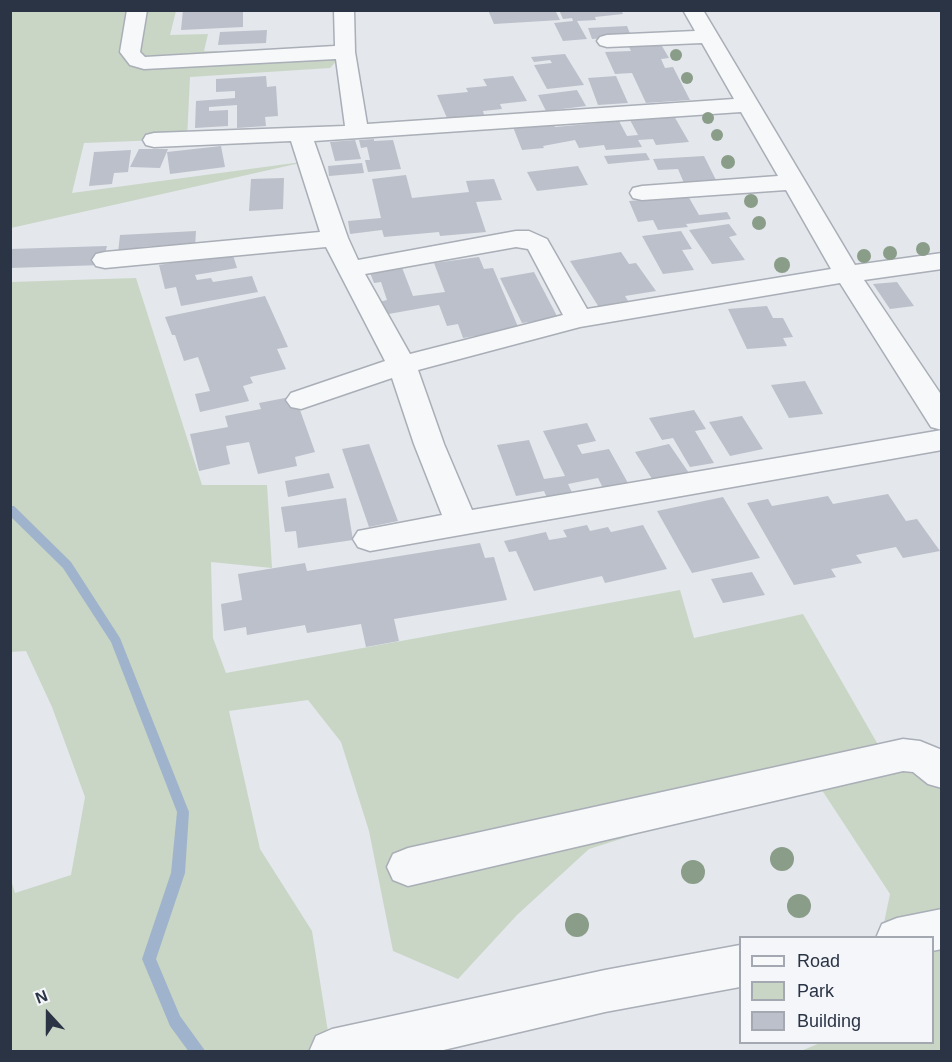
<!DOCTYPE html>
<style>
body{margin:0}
#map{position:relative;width:952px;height:1062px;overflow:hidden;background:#e4e7ec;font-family:Arial,sans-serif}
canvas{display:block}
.frame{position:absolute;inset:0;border:12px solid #2b3445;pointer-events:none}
.legend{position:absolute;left:739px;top:936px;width:195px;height:108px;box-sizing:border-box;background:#f4f6f9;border:2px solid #a4a8b1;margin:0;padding:8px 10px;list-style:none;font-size:18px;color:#2b3445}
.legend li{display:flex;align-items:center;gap:12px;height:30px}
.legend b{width:30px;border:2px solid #a4a8b1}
.north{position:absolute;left:18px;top:984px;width:60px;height:60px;-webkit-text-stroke:4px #f4f6f9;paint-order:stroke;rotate:339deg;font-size:16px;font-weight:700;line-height:24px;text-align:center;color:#2b3445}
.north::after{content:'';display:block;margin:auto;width:21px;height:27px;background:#2b3445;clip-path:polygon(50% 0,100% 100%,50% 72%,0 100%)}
</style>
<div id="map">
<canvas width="952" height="1062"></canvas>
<div class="frame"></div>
<ul class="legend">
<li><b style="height:8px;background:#f7f8fa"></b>Road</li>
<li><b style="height:16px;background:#c9d6c5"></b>Park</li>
<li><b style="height:16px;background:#bbc0ca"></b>Building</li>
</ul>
<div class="north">N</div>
</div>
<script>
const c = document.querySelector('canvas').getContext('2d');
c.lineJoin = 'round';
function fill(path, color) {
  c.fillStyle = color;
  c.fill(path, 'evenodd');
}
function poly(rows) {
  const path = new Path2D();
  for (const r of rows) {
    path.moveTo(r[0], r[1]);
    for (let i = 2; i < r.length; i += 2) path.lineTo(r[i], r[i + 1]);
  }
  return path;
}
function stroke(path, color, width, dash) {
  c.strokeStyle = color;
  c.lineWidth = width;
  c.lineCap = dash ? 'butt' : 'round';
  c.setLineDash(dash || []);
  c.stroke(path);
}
fill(poly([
 [10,11,176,11,170,35,208,34,204,51,345,52,330,68,190,77,187,139,84,143,72,193,309,161,11,228],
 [136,278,202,485,267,485,272,568,211,562,213,638,226,673,680,590,694,638,803,614,888,762,941,750,941,1051,801,1051,820,1043,932,1042,932,938,881,937,890,894,814,778,589,849,517,915,458,979,393,951,369,831,341,742,308,700,229,711,260,849,312,931,331,1051,11,1051,10,877,15,893,71,875,85,797,52,707,26,651,11,652,11,282]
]), '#c9d6c5');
fill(poly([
 [10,506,14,506,71,562,120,638,189,812,185,873,156,959,180,1016,206,1052,189,1052,170,1026,142,959,171,873,177,812,111,642,63,568,10,516,10,506]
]), '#9fb4cc');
fill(poly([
 [183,10,243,10,243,27,181,30],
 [488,10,555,10,560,20,494,24],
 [559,10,621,10,623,14,595,17,596,20,577,21,587,39,563,41,554,23,573,21,572,18,563,19],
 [627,26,631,36,592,39,588,28],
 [267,30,266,43,218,45,220,32],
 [659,41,669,58,661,59,665,68,673,67,690,100,646,103,632,73,615,74,605,52,631,51,627,43],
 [565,54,584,85,547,89,534,65,552,63,550,60,534,62,531,57],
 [266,76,267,87,276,86,278,116,265,117,266,126,237,128,237,105,209,107,209,111,228,110,228,126,195,128,196,101,235,98,235,91,216,92,216,79],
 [513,76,527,101,500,104,502,109,483,111,484,115,447,118,437,95,468,92,466,88,487,86,483,79],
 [616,76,628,103,598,105,588,78],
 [577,90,586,106,546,111,538,95],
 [674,116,689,142,656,145,653,139,638,140,642,147,606,150,604,145,579,148,575,140,543,146,544,148,522,150,513,127,553,123,555,127,619,121,627,136,638,135,630,120],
 [374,139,374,141,393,140,401,169,368,172,365,160,370,160,367,147,361,148,359,140],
 [355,140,361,159,335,161,330,142],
 [221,146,225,167,170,174,167,152],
 [139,149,168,149,160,168,130,167],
 [131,150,128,172,114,173,112,184,89,186,94,152],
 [646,153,650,160,608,164,604,156],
 [704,156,716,180,684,183,678,169,658,170,653,159],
 [362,163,364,173,329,176,328,166],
 [578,166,588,185,537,191,527,172],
 [406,175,412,198,469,192,466,181,494,179,502,200,476,202,486,232,440,236,439,232,384,237,382,230,350,234,348,221,381,218,372,179],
 [284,178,283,209,249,211,251,179],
 [688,196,699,215,727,212,731,219,686,224,688,227,658,230,653,220,638,222,629,201],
 [729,224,737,235,729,237,745,260,712,264,689,230],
 [196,231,195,248,176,249,177,245,141,247,141,251,118,253,120,235],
 [681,231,692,249,682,250,694,270,663,274,642,236],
 [107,246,102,265,10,268,10,249],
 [232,252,237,268,195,275,197,280,211,278,213,282,252,276,258,292,181,306,176,287,165,289,159,265],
 [621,252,629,264,636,263,656,291,625,296,630,304,600,309,570,261],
 [479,257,484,269,493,268,519,329,463,338,458,324,447,326,439,305,383,315,379,302,387,300,381,282,374,283,369,270,401,265,413,296,445,292,434,263],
 [534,272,558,318,522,323,500,278],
 [897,282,914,306,890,309,873,284],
 [265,296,288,347,277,349,286,369,250,377,253,383,243,386,249,401,200,412,195,394,210,391,198,357,184,361,175,335,172,335,165,317],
 [767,306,773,318,783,318,793,337,783,338,787,346,747,349,728,309],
 [805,381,823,414,789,418,771,385],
 [295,396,315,452,295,457,297,466,258,474,249,442,226,446,230,464,199,471,190,434,228,427,225,416,261,409,259,403],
 [694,410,706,429,695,431,714,463,690,467,673,438,662,440,649,418],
 [742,416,763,449,730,456,709,422],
 [587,423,596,441,577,445,582,454,609,449,628,483,603,488,598,478,568,484,575,499,549,503,544,491,516,496,497,445,529,440,544,479,565,476,543,431],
 [369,444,398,521,369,527,342,449],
 [669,444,689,473,654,482,635,452],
 [329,473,334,488,288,497,285,481],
 [888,494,906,521,917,519,940,551,903,558,896,547,856,555,862,563,831,569,836,577,794,585,747,503,768,499,772,506,828,496,833,504],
 [723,497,760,558,692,573,657,511],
 [346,498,353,540,298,548,296,531,285,532,281,507],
 [587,525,590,531,608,527,611,532,643,525,667,569,605,583,602,576,534,591,516,551,509,552,504,541,546,532,549,540,567,537,563,530],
 [480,543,485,558,494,557,507,600,394,619,399,641,366,647,361,624,307,633,305,625,247,635,246,627,224,631,221,604,242,600,238,574,305,563,307,571],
 [752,572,765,595,723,603,711,579]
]), '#bbc0ca');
const minor = poly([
 [127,10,147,10,140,52,145,57,335,46,334,10,354,10,355,52,367,124,734,99,702,43,607,47,600,45,597,41,600,37,607,35,695,31,683,10,703,10,855,265,942,253,942,269,864,280,942,396,942,430,931,427,840,283,580,327,418,370,444,444,472,510,942,430,942,450,370,551,358,547,353,539,358,531,442,515,414,444,392,378,301,409,291,407,286,400,291,393,385,361,326,247,105,268,96,266,92,260,96,254,105,252,320,232,291,141,154,147,146,145,143,140,146,135,154,133,345,126,336,59,144,69,130,65,120,52,127,10],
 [741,112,778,176,642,186,633,188,630,193,633,198,642,200,786,190,831,269,587,309,547,239,529,231,516,231,358,260,348,238,314,141,741,112],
 [516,247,528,249,563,315,410,354,365,274,516,247],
 [903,739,920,741,942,750,942,788,928,784,913,772,903,771,408,886,393,880,387,867,393,854,408,848,903,739],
 [942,909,942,949,932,951,932,938,876,938,882,924,897,918,942,909],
 [740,945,740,987,605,1012,435,1052,309,1052,316,1036,332,1029,605,970,740,945]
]);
stroke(minor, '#a9aeb7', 3);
fill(minor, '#f7f8fa');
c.fillStyle = '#899d89';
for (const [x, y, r] of [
 [676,55,6],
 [687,78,6],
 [708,118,6],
 [717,135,6],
 [728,162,7],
 [751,201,7],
 [759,223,7],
 [923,249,7],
 [890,253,7],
 [864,256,7],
 [782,265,8],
 [782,859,12],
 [693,872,12],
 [799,906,12],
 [577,925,12]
]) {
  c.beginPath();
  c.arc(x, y, r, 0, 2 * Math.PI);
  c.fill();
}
</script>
